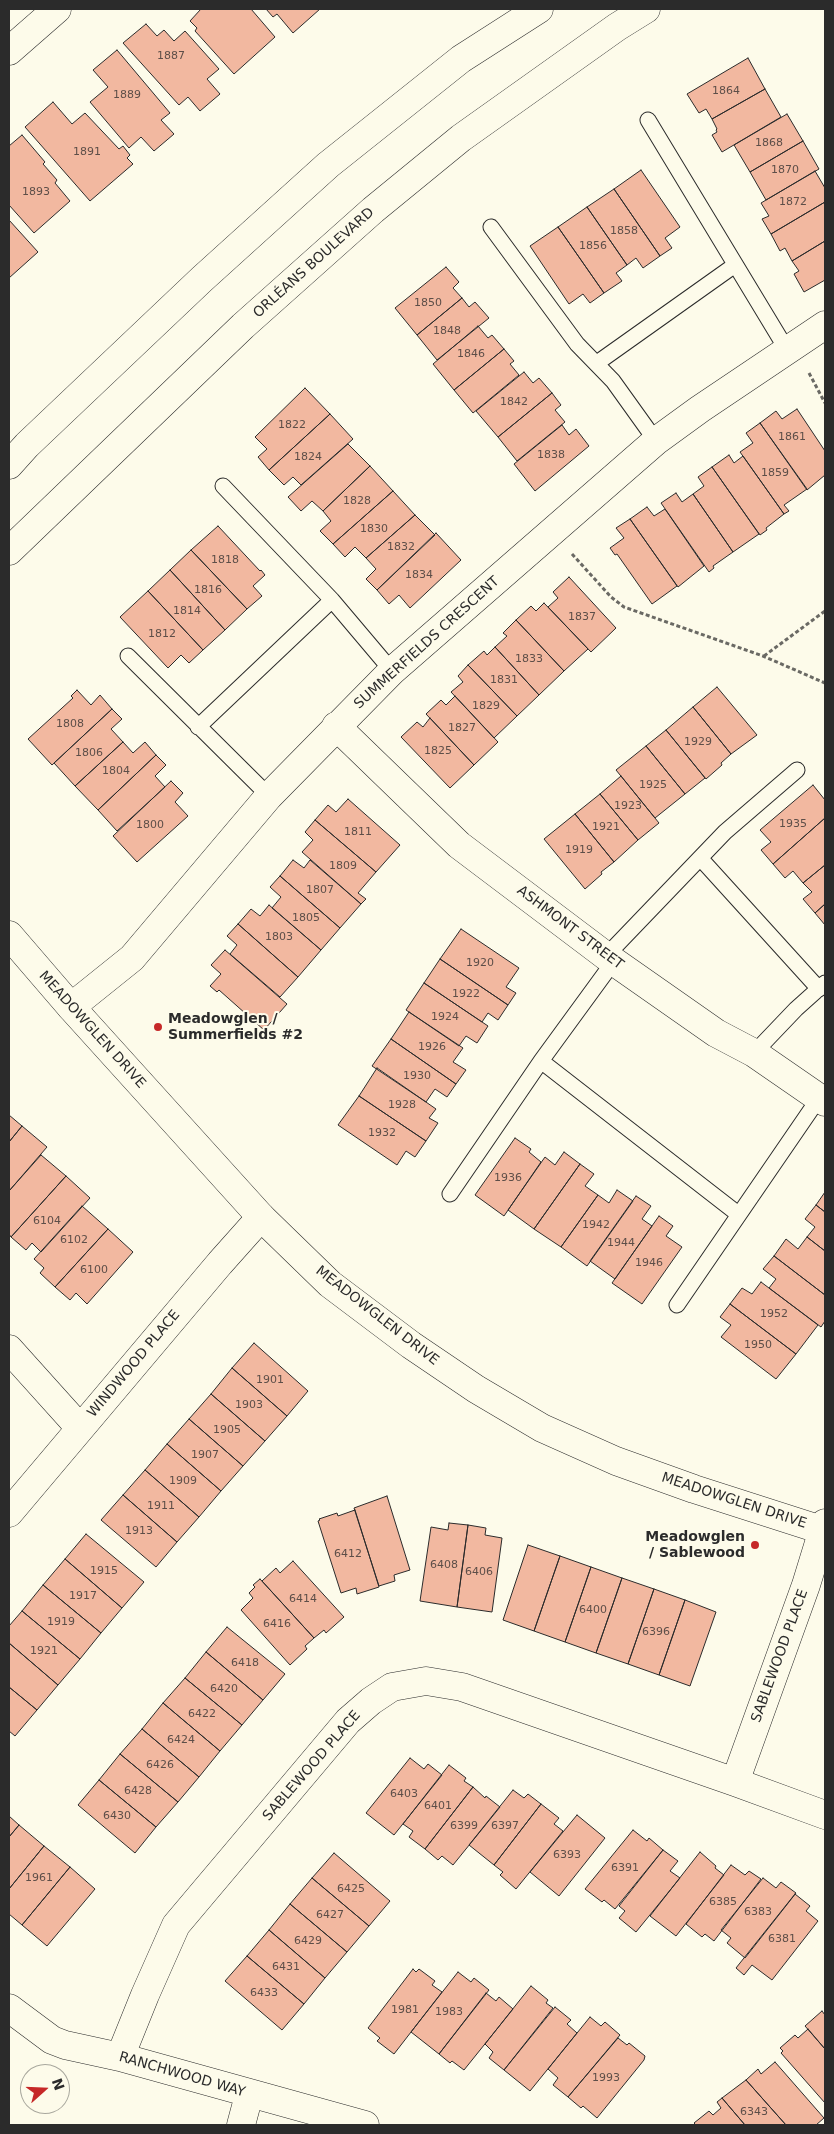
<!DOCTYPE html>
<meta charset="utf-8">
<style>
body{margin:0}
#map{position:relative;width:834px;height:2134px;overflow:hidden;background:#fdfbea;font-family:"DejaVu Sans",sans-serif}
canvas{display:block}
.frame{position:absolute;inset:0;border:10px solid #2b2b2b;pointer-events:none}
.north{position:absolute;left:20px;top:2064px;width:50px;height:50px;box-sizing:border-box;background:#fdfbea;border:1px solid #a9a89e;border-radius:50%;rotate:70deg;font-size:14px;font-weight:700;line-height:20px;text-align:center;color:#2b2b2b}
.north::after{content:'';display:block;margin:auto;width:18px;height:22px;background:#c62828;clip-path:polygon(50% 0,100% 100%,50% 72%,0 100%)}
</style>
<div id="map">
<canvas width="834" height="2134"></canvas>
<div class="frame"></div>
<div class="north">N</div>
</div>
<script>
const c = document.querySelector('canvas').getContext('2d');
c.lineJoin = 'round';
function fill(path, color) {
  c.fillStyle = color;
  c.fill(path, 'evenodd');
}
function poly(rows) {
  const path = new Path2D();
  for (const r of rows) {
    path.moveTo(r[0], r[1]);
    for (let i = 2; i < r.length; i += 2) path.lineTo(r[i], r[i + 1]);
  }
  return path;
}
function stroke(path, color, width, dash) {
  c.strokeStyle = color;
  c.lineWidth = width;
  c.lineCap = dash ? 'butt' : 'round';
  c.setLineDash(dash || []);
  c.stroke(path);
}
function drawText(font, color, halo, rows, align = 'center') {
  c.font = font + ' "DejaVu Sans",sans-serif';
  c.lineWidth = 4;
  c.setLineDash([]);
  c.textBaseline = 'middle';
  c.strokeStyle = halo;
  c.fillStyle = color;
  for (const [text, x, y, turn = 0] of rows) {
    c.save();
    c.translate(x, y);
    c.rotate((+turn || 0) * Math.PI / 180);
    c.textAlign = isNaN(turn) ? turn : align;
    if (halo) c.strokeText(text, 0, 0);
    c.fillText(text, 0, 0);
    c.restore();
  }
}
const building = poly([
 [201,9,251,9,275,37,234,74,195,31,197,28,190,21,201,9],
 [266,9,320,9,293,33,277,14,273,17,266,9],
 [146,24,157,36,164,30,174,41,185,31,219,69,207,79,220,94,200,111,188,97,179,105,123,43,146,24],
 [117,50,170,113,161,120,174,134,154,151,141,137,129,148,90,102,108,87,93,70,117,50],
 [748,58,765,89,712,119,706,109,699,113,687,94,748,58],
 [765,89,781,117,722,152,712,135,717,132,716,130,717,129,712,119,765,89],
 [53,102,72,124,85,113,119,149,123,146,130,155,127,158,133,164,90,201,25,127,53,102],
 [787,114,803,141,750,172,734,145,787,114],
 [22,135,45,162,43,164,57,180,55,183,70,201,34,233,9,205,9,146,22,135],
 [803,141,819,169,766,200,750,172,803,141],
 [641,170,680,227,665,238,672,248,660,256,614,189,641,170],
 [815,171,825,188,825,202,771,234,762,219,769,216,761,203,815,171],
 [614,189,660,256,643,268,636,258,627,265,587,207,614,189],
 [825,202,825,241,792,261,785,248,780,251,771,234,825,202],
 [587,207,627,265,616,273,622,281,604,293,558,227,587,207],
 [9,220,38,252,9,278,9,220],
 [558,227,604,293,590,303,583,294,569,304,530,246,558,227],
 [825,241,825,280,804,292,794,274,799,271,792,261,825,241],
 [446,267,459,282,453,288,462,298,417,335,395,308,446,267],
 [462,298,469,307,475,302,489,318,437,360,417,335,462,298],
 [478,326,488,338,492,335,504,349,454,390,433,364,478,326],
 [504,349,514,361,510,364,519,375,473,413,454,390,504,349],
 [524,372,533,383,539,378,552,393,498,437,476,411,524,372],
 [305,388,330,414,269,470,258,457,267,449,255,437,305,388],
 [552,393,561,405,555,410,565,422,517,461,498,437,552,393],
 [797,409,825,451,825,475,807,490,760,423,776,411,782,419,797,409],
 [330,414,353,439,301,485,293,477,284,485,269,470,330,414],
 [760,423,807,489,784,505,789,511,784,514,740,452,753,443,746,433,760,423],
 [562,425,569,435,576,429,589,446,535,491,514,464,562,425],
 [348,444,370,466,323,511,312,501,301,511,288,497,348,444],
 [729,455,734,463,743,456,784,514,766,528,767,530,760,535,712,467,729,455],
 [370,466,393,491,333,544,320,531,331,521,323,511,370,466],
 [712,467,759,534,733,552,693,494,704,486,698,477,712,467],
 [393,491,415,515,366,558,355,547,345,557,333,544,393,491],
 [676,493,682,502,693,494,733,552,713,566,714,568,709,572,661,503,676,493],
 [647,507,654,516,665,509,704,566,678,587,630,519,647,507],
 [415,515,435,535,377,590,366,579,376,569,366,558,415,515],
 [630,519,677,586,652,604,617,554,615,555,610,548,624,538,616,528,630,519],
 [218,526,260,571,261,570,265,575,253,586,262,596,247,609,191,550,218,526],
 [436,533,461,560,410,608,399,595,389,604,377,590,436,533],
 [191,550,247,609,225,630,170,570,191,550],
 [170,570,225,630,203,650,148,591,170,570],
 [569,577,616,628,591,652,548,607,558,598,553,592,569,577],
 [148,591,203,650,189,663,181,655,168,668,120,617,148,591],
 [544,603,588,649,564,671,516,620,531,606,536,611,544,603],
 [516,620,564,671,539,695,495,647,507,636,503,633,516,620],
 [495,647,539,695,517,716,468,665,484,651,487,655,495,647],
 [468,665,517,716,494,738,451,692,463,682,458,676,468,665],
 [717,687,757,735,731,754,693,707,717,687],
 [77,690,91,705,100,695,112,709,52,765,28,739,73,698,71,696,77,690],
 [455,696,498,742,474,765,426,714,441,700,446,705,455,696],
 [693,707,731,754,721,763,722,765,706,779,666,730,693,707],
 [112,709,122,719,111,729,123,742,75,786,54,763,112,709],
 [430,718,474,765,450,788,401,737,417,722,423,727,430,718],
 [666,730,705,778,685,794,646,746,666,730],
 [123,742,133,753,145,742,156,755,98,810,75,786,123,742],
 [646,746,685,794,655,818,616,770,646,746],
 [156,755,166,765,155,776,165,787,117,831,98,810,156,755],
 [621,776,659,823,638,840,600,794,621,776],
 [171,781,183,793,175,802,188,816,137,862,113,836,171,781],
 [813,785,825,800,825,818,773,864,761,850,771,842,760,830,813,785],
 [600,794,638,840,614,862,575,814,600,794],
 [348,799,400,845,376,872,315,820,328,805,336,812,348,799],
 [575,814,614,862,601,872,602,874,585,889,544,839,575,814],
 [825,818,825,865,803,883,793,871,785,878,773,864,825,818],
 [315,820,376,872,358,893,366,899,361,904,302,852,313,840,305,832,315,820],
 [293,860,304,868,310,860,361,904,340,928,280,876,293,860],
 [825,865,825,904,815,913,803,899,812,892,803,883,825,865],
 [280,876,340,928,321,950,272,908,281,897,270,887,280,876],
 [825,904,825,925,815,913,825,904],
 [269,905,321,950,298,977,238,924,251,909,260,916,269,905],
 [238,924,298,977,280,997,230,954,237,945,227,936,238,924],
 [461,929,519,968,506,987,516,993,508,1005,440,959,461,929],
 [225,950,287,1004,264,1030,219,990,217,992,210,986,221,974,211,965,225,950],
 [440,959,508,1005,498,1020,488,1013,482,1022,424,983,440,959],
 [424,983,488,1026,477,1043,466,1036,459,1046,406,1010,424,983],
 [409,1012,463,1048,453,1062,466,1070,456,1084,391,1039,409,1012],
 [391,1039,456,1084,447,1097,435,1089,426,1102,372,1066,391,1039],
 [377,1068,436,1109,429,1118,438,1123,426,1141,359,1096,377,1068],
 [359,1096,426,1141,415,1157,406,1151,397,1165,338,1125,359,1096],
 [9,1115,22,1126,9,1142,9,1115],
 [22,1126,47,1147,9,1191,9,1142,22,1126],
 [515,1138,531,1149,529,1152,541,1162,504,1216,475,1195,515,1138],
 [564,1152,580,1164,534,1229,508,1210,545,1157,555,1165,564,1152],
 [41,1155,66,1176,11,1237,9,1234,9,1191,41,1155],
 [580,1164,594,1174,585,1186,598,1195,561,1247,534,1229,580,1164],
 [66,1176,90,1198,41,1252,32,1243,26,1250,11,1237,66,1176],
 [617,1190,633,1201,587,1266,561,1247,598,1195,609,1203,617,1190],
 [825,1192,825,1212,816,1205,825,1192],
 [636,1196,651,1206,642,1219,652,1226,615,1279,590,1261,636,1196],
 [816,1205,825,1212,825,1251,807,1237,815,1227,805,1219,816,1205],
 [82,1206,108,1229,55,1287,40,1273,44,1268,34,1259,82,1206],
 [659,1216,673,1226,666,1236,682,1247,642,1304,612,1283,659,1216],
 [108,1229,133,1252,87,1304,76,1293,70,1300,55,1287,108,1229],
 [807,1237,825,1251,825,1295,774,1256,786,1239,798,1249,807,1237],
 [774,1256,825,1295,825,1321,821,1327,769,1288,776,1279,763,1269,774,1256],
 [761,1282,818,1325,796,1354,730,1304,742,1288,752,1294,761,1282],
 [730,1304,796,1354,776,1379,721,1337,731,1325,720,1317,730,1304],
 [254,1343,308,1391,287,1416,232,1368,254,1343],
 [232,1368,287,1416,265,1441,211,1394,232,1368],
 [211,1394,265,1441,243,1466,189,1419,211,1394],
 [189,1419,243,1466,221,1491,167,1444,189,1419],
 [167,1444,221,1491,199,1517,145,1470,167,1444],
 [145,1470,199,1517,177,1542,123,1495,145,1470],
 [123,1495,177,1542,156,1567,101,1520,123,1495],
 [387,1496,410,1570,394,1575,395,1581,379,1586,354,1508,387,1496],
 [355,1510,379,1587,357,1594,356,1588,341,1593,318,1521,320,1520,319,1519,337,1513,338,1516,355,1510],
 [449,1523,468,1525,457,1607,420,1601,431,1527,448,1530,449,1523],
 [468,1525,486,1528,485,1535,502,1538,492,1612,457,1607,468,1525],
 [86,1534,144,1582,122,1608,65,1559,86,1534],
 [528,1545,560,1556,534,1631,503,1620,528,1545],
 [560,1556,591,1567,565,1642,534,1631,560,1556],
 [65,1559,122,1608,101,1633,43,1585,65,1559],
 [293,1561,344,1617,326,1633,324,1630,314,1638,262,1581,276,1568,280,1573,293,1561],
 [591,1567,622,1578,596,1653,565,1642,591,1567],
 [622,1578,654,1589,628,1664,596,1653,622,1578],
 [260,1579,314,1638,305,1646,307,1649,290,1665,241,1610,253,1598,249,1593,255,1587,253,1585,260,1579],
 [43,1585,101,1633,80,1659,22,1611,43,1585],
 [654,1589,685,1600,659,1675,628,1664,654,1589],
 [685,1600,716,1612,690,1686,659,1675,685,1600],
 [22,1611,80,1659,58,1685,9,1643,9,1626,22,1611],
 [227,1627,285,1674,263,1700,206,1652,227,1627],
 [9,1643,58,1685,37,1710,9,1687,9,1643],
 [206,1652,263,1700,242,1725,185,1678,206,1652],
 [185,1678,242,1725,220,1751,163,1703,185,1678],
 [9,1687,37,1710,15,1736,9,1731,9,1687],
 [163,1703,220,1751,199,1777,142,1729,163,1703],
 [142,1729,199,1777,178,1802,120,1754,142,1729],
 [120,1754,178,1802,156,1827,99,1780,120,1754],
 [410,1758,424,1769,428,1764,442,1775,394,1835,366,1813,410,1758],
 [449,1765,466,1778,464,1781,473,1787,425,1849,409,1837,413,1831,403,1824,449,1765],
 [99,1780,156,1827,135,1853,78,1805,99,1780],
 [473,1787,485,1798,486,1796,500,1807,453,1865,442,1856,438,1860,425,1849,473,1787],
 [513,1790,524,1798,528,1794,541,1804,494,1865,469,1845,513,1790],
 [541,1804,559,1818,554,1824,563,1831,516,1889,500,1875,503,1872,494,1865,541,1804],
 [577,1815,605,1838,559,1896,530,1872,577,1815],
 [9,1816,19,1825,9,1837,9,1816],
 [19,1825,44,1846,9,1889,9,1837,19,1825],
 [633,1830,647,1841,649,1838,663,1850,615,1909,604,1900,602,1902,585,1889,633,1830],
 [44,1846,70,1867,22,1925,9,1914,9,1889,44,1846],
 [663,1850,678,1861,670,1871,680,1878,636,1932,619,1918,625,1911,619,1906,663,1850],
 [700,1852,716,1866,715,1868,724,1875,676,1936,650,1916,700,1852],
 [334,1853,390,1901,369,1926,312,1878,334,1853],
 [731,1865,745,1875,749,1871,761,1879,714,1941,705,1934,702,1937,686,1924,731,1865],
 [70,1867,95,1889,47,1946,22,1925,70,1867],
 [312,1878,369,1926,347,1952,290,1904,312,1878],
 [763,1878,776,1888,781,1882,796,1893,745,1958,727,1943,731,1938,721,1930,763,1878],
 [795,1894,810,1906,806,1911,818,1921,772,1980,752,1965,744,1975,736,1968,795,1894],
 [290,1904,347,1952,325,1978,269,1930,290,1904],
 [269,1930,325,1978,304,2004,247,1956,269,1930],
 [247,1956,304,2004,282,2030,225,1981,247,1956],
 [413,1969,416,1972,419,1969,435,1981,432,1985,442,1992,394,2054,377,2041,380,2038,368,2028,413,1969],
 [458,1972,471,1982,474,1978,489,1990,439,2054,411,2032,458,1972],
 [531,1986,548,2000,546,2003,553,2008,504,2070,489,2058,493,2052,485,2044,531,1986],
 [486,1993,496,2001,499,1997,513,2009,464,2070,452,2061,450,2063,439,2054,486,1993],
 [555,2007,571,2020,567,2024,577,2033,530,2091,504,2070,555,2007],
 [822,2011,825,2015,825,2049,805,2026,822,2011],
 [590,2017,601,2026,605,2022,620,2035,568,2097,553,2085,558,2078,548,2069,590,2017],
 [808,2029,825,2049,825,2103,781,2053,783,2051,780,2048,795,2035,798,2038,808,2029],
 [618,2038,627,2045,629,2043,645,2056,644,2060,597,2118,583,2106,581,2108,568,2097,618,2038],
 [775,2062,824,2118,816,2125,786,2125,746,2080,758,2069,761,2074,775,2062],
 [746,2080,786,2125,745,2125,722,2098,746,2080],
 [722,2098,745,2125,696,2125,694,2123,709,2111,713,2115,721,2108,717,2102,722,2098]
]);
fill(building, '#f2b8a0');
stroke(building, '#2b2b2b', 1);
const service = poly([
 [648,120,787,350],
 [491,227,577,344,613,381,656,441],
 [597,363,735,265],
 [223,486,332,600,392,671],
 [128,656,269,796],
 [198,727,332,600],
 [701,859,819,989],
 [606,956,725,832,797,770],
 [754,1053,796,1009,825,983],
 [541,1061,738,1214],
 [450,1194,541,1061,614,961],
 [677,1305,819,1098]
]);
const minor = poly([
 [9,51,57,9],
 [336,726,459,845,606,956,716,1033,754,1053,825,1102],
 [71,1007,132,958,269,796,392,671,656,441,700,409,825,325],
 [9,1349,80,1428],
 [9,1513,220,1263,261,1217],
 [735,1782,806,1585,825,1523],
 [9,2008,52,2040,65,2045,120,2057,365,2125],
 [120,2057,145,1995,176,1925,348,1721,371,1701,392,1687,426,1681,462,1687,735,1782,825,1815],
 [241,2125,249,2095]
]);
const tertiary = poly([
 [9,935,71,1007,261,1217,330,1284,411,1345,476,1389,542,1428,616,1461,694,1489,825,1531]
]);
const secondary = poly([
 [9,465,27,445,202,279,328,165,461,59,539,9],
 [9,551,243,326,373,210,461,138,617,27,646,9]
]);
stroke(service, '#2b2b2b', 17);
stroke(minor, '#2b2b2b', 29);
stroke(tertiary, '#2b2b2b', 29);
stroke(secondary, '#2b2b2b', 29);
stroke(poly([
 [809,373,825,403],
 [572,554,611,597,624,607,763,656,825,683],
 [764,656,825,611]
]), '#6a6964', 3, [4, 2.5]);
stroke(service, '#fdfbea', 15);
stroke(minor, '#fdfbea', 28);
stroke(tertiary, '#fdfbea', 28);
stroke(secondary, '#fdfbea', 28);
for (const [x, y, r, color] of [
 [158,1027,5,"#c62828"],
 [755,1545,5,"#c62828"]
]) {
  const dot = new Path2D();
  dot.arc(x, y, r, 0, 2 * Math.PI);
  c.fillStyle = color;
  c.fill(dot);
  stroke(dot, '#fdfbea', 2);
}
drawText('11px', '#5d4e48', null, [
 ["1887",171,56],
 ["1864",726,91],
 ["1889",127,95],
 ["1868",769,143],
 ["1891",87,152],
 ["1870",785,170],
 ["1893",36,192],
 ["1872",793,202],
 ["1858",624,231],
 ["1856",593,246],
 ["1850",428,303],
 ["1848",447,331],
 ["1846",471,354],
 ["1842",514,402],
 ["1822",292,425],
 ["1861",792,437],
 ["1838",551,455],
 ["1824",308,457],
 ["1859",775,473],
 ["1828",357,501],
 ["1830",374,529],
 ["1832",401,547],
 ["1818",225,560],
 ["1834",419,575],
 ["1816",208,590],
 ["1814",187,611],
 ["1837",582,617],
 ["1812",162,634],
 ["1833",529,659],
 ["1831",504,680],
 ["1829",486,706],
 ["1808",70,724],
 ["1827",462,728],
 ["1929",698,742],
 ["1825",438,751],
 ["1806",89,753],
 ["1804",116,771],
 ["1925",653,785],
 ["1923",628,806],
 ["1935",793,824],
 ["1800",150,825],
 ["1921",606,827],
 ["1811",358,832],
 ["1919",579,850],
 ["1809",343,866],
 ["1807",320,890],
 ["1805",306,918],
 ["1803",279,937],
 ["1920",480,963],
 ["1922",466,994],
 ["1924",445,1017],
 ["1926",432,1047],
 ["1930",417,1076],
 ["1928",402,1105],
 ["1932",382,1133],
 ["1936",508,1178],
 ["6104",47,1221],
 ["1942",596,1225],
 ["6102",74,1240],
 ["1944",621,1243],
 ["1946",649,1263],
 ["6100",94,1270],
 ["1952",774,1314],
 ["1950",758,1345],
 ["1901",270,1380],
 ["1903",249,1405],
 ["1905",227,1430],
 ["1907",205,1455],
 ["1909",183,1481],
 ["1911",161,1506],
 ["1913",139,1531],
 ["6412",348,1554],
 ["6408",444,1565],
 ["1915",104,1571],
 ["6406",479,1572],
 ["1917",83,1596],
 ["6414",303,1599],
 ["6400",593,1610],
 ["1919",61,1622],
 ["6416",277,1624],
 ["6396",656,1632],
 ["1921",44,1651],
 ["6418",245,1663],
 ["6420",224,1689],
 ["6422",202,1714],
 ["6424",181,1740],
 ["6426",160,1765],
 ["6428",138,1791],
 ["6403",404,1794],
 ["6401",438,1806],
 ["6430",117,1816],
 ["6399",464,1826],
 ["6397",505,1826],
 ["6393",567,1855],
 ["6391",625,1868],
 ["1961",39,1878],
 ["6425",351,1889],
 ["6385",723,1902],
 ["6383",758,1912],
 ["6427",330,1915],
 ["6381",782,1939],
 ["6429",308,1941],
 ["6431",286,1967],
 ["6433",264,1993],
 ["1981",405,2010],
 ["1983",449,2012],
 ["1993",606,2078],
 ["6343",754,2112]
]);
drawText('14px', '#2b2b2b', '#fdfbea', [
 ["ORLÉANS BOULEVARD",314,263,-42],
 ["SUMMERFIELDS CRESCENT",427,643,-42],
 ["ASHMONT STREET",570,928,37],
 ["MEADOWGLEN DRIVE",92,1030,48],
 ["MEADOWGLEN DRIVE",377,1316,38],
 ["WINDWOOD PLACE",134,1364,-50],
 ["MEADOWGLEN DRIVE",734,1501,18],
 ["SABLEWOOD PLACE",780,1656,-70],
 ["SABLEWOOD PLACE",312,1766,-49],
 ["RANCHWOOD WAY",182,2075,16]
]);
drawText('bold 14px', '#2b2b2b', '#fdfbea', [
 ["Meadowglen /",168,1019],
 ["Summerfields #2",168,1035],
 ["Meadowglen",745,1537,"right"],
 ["/ Sablewood",745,1553,"right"]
], 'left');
</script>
